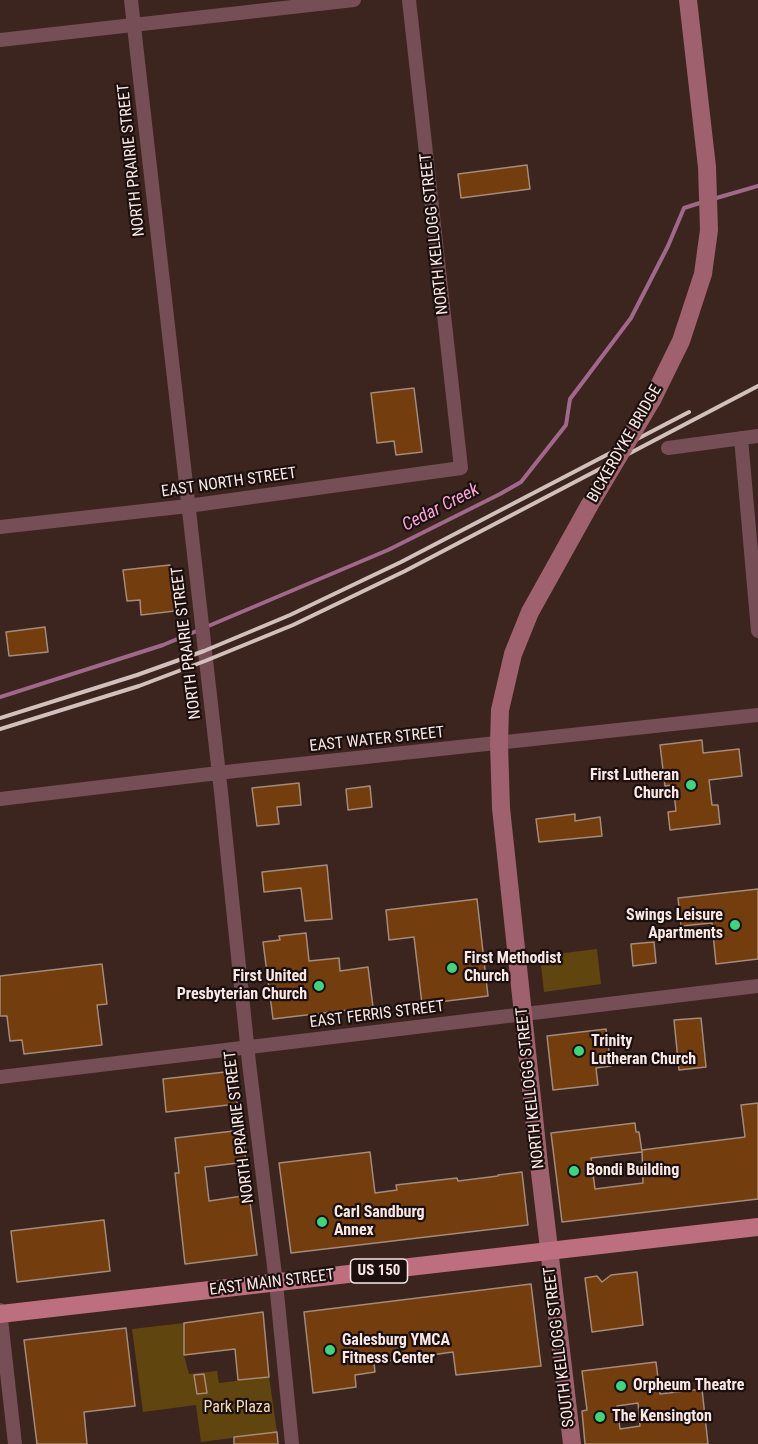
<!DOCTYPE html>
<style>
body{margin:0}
canvas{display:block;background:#3c241f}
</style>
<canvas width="758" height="1444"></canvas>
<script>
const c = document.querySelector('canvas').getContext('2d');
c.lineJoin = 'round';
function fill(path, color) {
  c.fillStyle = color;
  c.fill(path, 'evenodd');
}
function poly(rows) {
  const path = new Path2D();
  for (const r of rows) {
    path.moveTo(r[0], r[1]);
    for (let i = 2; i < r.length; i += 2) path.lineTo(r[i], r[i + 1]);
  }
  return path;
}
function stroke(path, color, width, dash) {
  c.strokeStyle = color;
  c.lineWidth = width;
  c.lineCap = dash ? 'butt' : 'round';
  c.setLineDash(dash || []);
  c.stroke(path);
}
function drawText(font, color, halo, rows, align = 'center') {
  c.font = font + ' "Roboto Condensed",sans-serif';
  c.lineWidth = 4.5;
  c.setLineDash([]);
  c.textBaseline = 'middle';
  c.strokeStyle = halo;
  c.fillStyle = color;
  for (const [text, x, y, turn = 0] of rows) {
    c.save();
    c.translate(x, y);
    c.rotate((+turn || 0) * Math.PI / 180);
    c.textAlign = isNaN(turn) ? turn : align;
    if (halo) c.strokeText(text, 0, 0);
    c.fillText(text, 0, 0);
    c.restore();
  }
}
fill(poly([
 [597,949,601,984,544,992,540,956],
 [184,1323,184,1355,189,1374,217,1371,219,1383,269,1377,277,1432,201,1442,196,1405,143,1412,132,1329]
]), '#60450f');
stroke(poly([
 [713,199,758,186],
 [206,627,388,550,500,494,521,482,566,425,570,399,631,318,668,246,684,208,703,202],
 [0,697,163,645,199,630]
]), '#a06889', 4);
const building = poly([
 [527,165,530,189,461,198,458,174,527,165],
 [414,388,422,452,396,455,394,441,377,443,371,393,414,388],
 [170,565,175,611,141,615,140,600,127,601,123,570,170,565],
 [45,627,48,652,9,656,6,632,45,627],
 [702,740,703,753,739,749,742,776,709,780,712,805,718,805,720,824,670,830,668,812,676,811,673,785,665,786,660,745,702,740],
 [299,783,301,805,277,807,279,824,257,826,252,788,299,783],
 [370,786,372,807,348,810,346,789,370,786],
 [575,814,575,821,600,817,602,836,539,842,536,819,575,814],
 [327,865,332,919,305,921,301,888,264,892,262,872,327,865],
 [758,889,758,959,716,964,712,923,681,926,678,898,758,889],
 [477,899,488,996,422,1004,414,937,389,940,386,910,477,899],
 [306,933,309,961,339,958,340,971,368,967,373,1007,273,1019,263,942,280,940,279,936,306,933],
 [654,942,656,963,633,966,631,944,654,942],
 [102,964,107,1004,97,1005,102,1045,24,1054,22,1040,10,1041,7,1016,0,1016,0,976,102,964],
 [701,1018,706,1067,679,1070,674,1020,701,1018],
 [606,1029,611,1066,596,1068,598,1085,553,1090,547,1036,606,1029],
 [234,1071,237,1104,166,1112,163,1079,234,1071],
 [758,1103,758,1199,562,1222,551,1133,635,1123,636,1132,639,1132,642,1152,591,1158,595,1189,643,1183,642,1150,745,1137,741,1105,758,1103],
 [242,1130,246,1162,205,1167,209,1201,249,1195,257,1255,185,1264,175,1173,179,1173,175,1138,242,1130],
 [370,1152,375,1193,397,1190,396,1185,457,1178,458,1181,498,1176,498,1175,522,1172,528,1225,291,1253,279,1163,370,1152],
 [104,1220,110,1271,17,1282,11,1231,104,1220],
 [637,1272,643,1325,592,1332,585,1278,597,1276,602,1282,611,1275,637,1272],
 [531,1284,541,1366,456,1375,453,1352,374,1363,375,1372,355,1375,356,1387,313,1393,304,1312,531,1284],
 [263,1312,269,1377,238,1380,235,1349,184,1355,184,1323,263,1312],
 [126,1328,135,1406,84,1412,87,1444,37,1444,24,1340,126,1328],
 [656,1362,660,1394,702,1389,708,1444,585,1444,582,1411,587,1410,582,1371,656,1362],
 [638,1403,640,1426,620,1429,617,1406,638,1403],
 [204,1374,207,1393,197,1394,194,1375,204,1374],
 [277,1432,278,1444,234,1444,234,1437,277,1432]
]);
fill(building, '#743d0d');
stroke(building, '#a48b7a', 1.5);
stroke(poly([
 [131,0,221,792,249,1063,276,1283,292,1444],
 [0,40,354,0],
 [741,438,758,631],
 [668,448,758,436],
 [0,527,188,506,461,468,409,0],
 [0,799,235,771,758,715],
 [0,1077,758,986],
 [0,1310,15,1444]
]), '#754e56', 14);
stroke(poly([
 [652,400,681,341,703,274,709,230,707,167,688,0],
 [572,1444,539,1164,501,808,499,744,500,710,513,654,530,612,589,506]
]), '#9e616d', 18);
stroke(poly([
 [0,1314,758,1227]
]), '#bd6e7f', 18);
stroke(poly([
 [0,718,137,675,204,651,290,615,401,562,689,412],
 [0,729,139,686,205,661,293,625,405,571,758,386]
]), '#d2c0bc', 4);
stroke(poly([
 [589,506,652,400]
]), '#9e616d', 18);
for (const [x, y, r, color] of [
 [691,785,6,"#3ad77f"],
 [735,925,6,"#3ad77f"],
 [452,968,6,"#3ad77f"],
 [319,986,6,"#3ad77f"],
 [579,1051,6,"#3ad77f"],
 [574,1171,6,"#3ad77f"],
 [322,1222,6,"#3ad77f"],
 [330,1350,6,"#3ad77f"],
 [621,1386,6,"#3ad77f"],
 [600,1417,6,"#3ad77f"]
]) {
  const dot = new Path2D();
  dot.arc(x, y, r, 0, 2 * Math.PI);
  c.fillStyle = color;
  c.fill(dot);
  stroke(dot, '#1b100e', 2);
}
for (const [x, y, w] of [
 [379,1271,57]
]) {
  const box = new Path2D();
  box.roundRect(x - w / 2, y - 12, w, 24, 4.5);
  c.fillStyle = '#1b100e';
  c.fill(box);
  stroke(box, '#f9e8e5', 1.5);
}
drawText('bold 15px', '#f9e8e5', null, [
 ["US 150",379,1271]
]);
drawText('16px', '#f9e8e5', '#1b100e', [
 ["NORTH PRAIRIE STREET",132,160,-96],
 ["NORTH KELLOGG STREET",435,234,-96],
 ["BICKERDYKE BRIDGE",625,444,-60],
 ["EAST NORTH STREET",229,483,-8],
 ["NORTH PRAIRIE STREET",187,643,-97],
 ["EAST WATER STREET",377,740,-6],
 ["EAST FERRIS STREET",377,1015,-7],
 ["NORTH KELLOGG STREET",531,1088,-96],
 ["NORTH PRAIRIE STREET",240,1127,-97],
 ["EAST MAIN STREET",272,1283,-7],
 ["SOUTH KELLOGG STREET",560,1347,-97]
]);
drawText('bold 16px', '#f9e8e5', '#1b100e', [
 ["First Lutheran",679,776,"right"],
 ["Church",679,794,"right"],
 ["Swings Leisure",723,916,"right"],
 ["Apartments",723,934,"right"],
 ["First Methodist",464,959],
 ["Church",464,977],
 ["First United",307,977,"right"],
 ["Presbyterian Church",307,995,"right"],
 ["Trinity",591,1042],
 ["Lutheran Church",591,1060],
 ["Bondi Building",586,1171],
 ["Carl Sandburg",334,1213],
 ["Annex",334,1231],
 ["Galesburg YMCA",342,1341],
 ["Fitness Center",342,1359],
 ["Orpheum Theatre",633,1386],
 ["The Kensington",612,1417]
], 'left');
drawText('16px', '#f5ddb4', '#1b100e', [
 ["Park Plaza",237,1408]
]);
drawText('italic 18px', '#f9a5d9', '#1b100e', [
 ["Cedar Creek",441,508,-27]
]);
</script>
